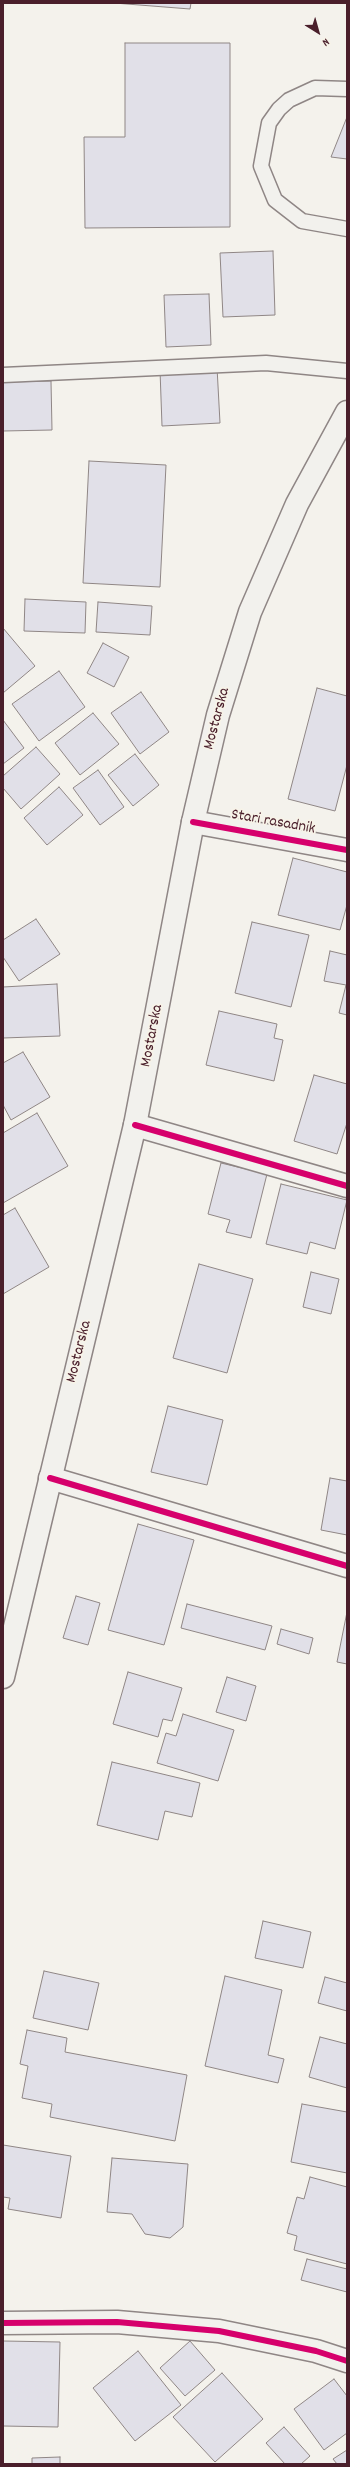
<!DOCTYPE html>
<style>
body{margin:0}
#map{position:relative;width:350px;height:2467px;overflow:hidden;background:#f4f2ec;font-family:Dekko,sans-serif}
canvas{display:block}
.frame{position:absolute;inset:0;border:4px solid #4a1f2b;pointer-events:none}
.north{position:absolute;left:298px;top:12px;width:40px;height:40px;-webkit-text-stroke:3px #f7f3e8;paint-order:stroke;rotate:143deg;font-size:11px;font-weight:700;line-height:16px;text-align:center;color:#4a1f2b}
.north::after{content:'';display:block;margin:auto;width:14px;height:18px;background:#4a1f2b;clip-path:polygon(50% 0,100% 100%,50% 72%,0 100%)}
</style>
<div id="map">
<canvas width="350" height="2467"></canvas>
<div class="frame"></div>
<div class="north">N</div>
</div>
<script>
const c = document.querySelector('canvas').getContext('2d');
c.lineJoin = 'round';
function fill(path, color) {
  c.fillStyle = color;
  c.fill(path, 'evenodd');
}
function poly(rows) {
  const path = new Path2D();
  for (const r of rows) {
    path.moveTo(r[0], r[1]);
    for (let i = 2; i < r.length; i += 2) path.lineTo(r[i], r[i + 1]);
  }
  return path;
}
function stroke(path, color, width, dash) {
  c.strokeStyle = color;
  c.lineWidth = width;
  c.lineCap = dash ? 'butt' : 'round';
  c.setLineDash(dash || []);
  c.stroke(path);
}
function drawText(font, color, halo, rows, align = 'center') {
  c.font = font + ' Dekko,sans-serif';
  c.lineWidth = 3.5;
  c.setLineDash([]);
  c.textBaseline = 'middle';
  c.strokeStyle = halo;
  c.fillStyle = color;
  for (const [text, x, y, turn = 0] of rows) {
    c.save();
    c.translate(x, y);
    c.rotate((+turn || 0) * Math.PI / 180);
    c.textAlign = isNaN(turn) ? turn : align;
    if (halo) c.strokeText(text, 0, 0);
    c.fillText(text, 0, 0);
    c.restore();
  }
}
const building = poly([
 [114,3,191,3,190,9,114,3],
 [125,43,230,43,230,227,85,228,84,137,125,137,125,43],
 [347,117,347,159,331,157,347,117],
 [273,251,275,315,223,317,220,253,273,251],
 [209,294,211,345,166,347,164,295,209,294],
 [217,367,220,423,162,426,160,370,217,367],
 [51,381,52,430,3,431,3,382,51,381],
 [89,461,166,465,160,587,83,583,89,461],
 [25,599,86,602,85,633,24,631,25,599],
 [98,602,152,606,150,635,96,632,98,602],
 [3,628,35,666,3,693,3,628],
 [103,643,129,657,114,687,87,673,103,643],
 [59,671,85,707,39,741,12,704,59,671],
 [317,688,347,696,347,765,335,811,288,799,317,688],
 [141,692,169,732,140,754,111,713,141,692],
 [93,713,119,744,80,775,55,743,93,713],
 [3,720,24,748,3,764,3,720],
 [36,747,60,774,21,809,3,788,3,776,36,747],
 [135,754,159,785,133,806,108,775,135,754],
 [98,770,124,807,100,825,73,788,98,770],
 [59,787,83,815,47,845,24,818,59,787],
 [293,858,347,872,347,905,340,930,278,915,293,858],
 [36,919,60,954,19,981,3,957,3,940,36,919],
 [252,922,309,935,291,1007,235,993,252,922],
 [330,951,347,955,347,1015,339,1013,346,985,324,981,330,951],
 [57,984,60,1036,3,1038,3,987,57,984],
 [219,1011,277,1024,274,1038,283,1040,274,1081,206,1065,219,1011],
 [23,1052,50,1097,11,1120,3,1105,3,1063,23,1052],
 [314,1075,347,1084,347,1123,337,1154,294,1141,314,1075],
 [37,1113,68,1166,3,1203,3,1133,37,1113],
 [221,1163,267,1174,251,1238,226,1232,230,1220,208,1214,221,1163],
 [281,1184,347,1200,335,1249,310,1242,307,1254,266,1244,281,1184],
 [15,1208,49,1267,3,1294,3,1215,15,1208],
 [199,1264,253,1279,227,1373,173,1358,199,1264],
 [311,1272,339,1279,331,1314,303,1307,311,1272],
 [168,1406,223,1420,207,1485,151,1472,168,1406],
 [330,1478,347,1481,347,1535,321,1530,330,1478],
 [138,1524,194,1540,164,1645,108,1630,138,1524],
 [76,1596,100,1603,88,1645,63,1638,76,1596],
 [187,1604,272,1626,265,1650,181,1628,187,1604],
 [347,1612,347,1664,337,1662,347,1612],
 [281,1629,313,1638,309,1654,277,1644,281,1629],
 [128,1672,182,1688,172,1721,163,1719,158,1737,113,1724,128,1672],
 [227,1677,256,1686,246,1721,216,1712,227,1677],
 [183,1714,234,1730,218,1781,157,1763,166,1733,176,1736,183,1714],
 [112,1762,200,1783,192,1817,165,1811,158,1840,97,1825,112,1762],
 [263,1921,311,1932,303,1968,255,1958,263,1921],
 [44,1971,99,1983,88,2030,33,2018,44,1971],
 [225,1976,282,1990,268,2055,284,2059,278,2083,205,2066,225,1976],
 [325,1977,347,1983,347,2011,318,2003,325,1977],
 [27,2030,67,2038,65,2052,187,2075,175,2141,50,2117,52,2104,22,2098,28,2066,20,2064,27,2030],
 [320,2037,347,2044,347,2088,309,2077,320,2037],
 [302,2104,347,2112,347,2173,291,2162,302,2104],
 [3,2145,71,2156,61,2218,8,2209,10,2198,3,2197,3,2145],
 [112,2158,188,2164,183,2227,170,2238,145,2234,132,2214,107,2212,112,2158],
 [310,2177,347,2187,347,2264,294,2250,297,2236,287,2233,297,2197,304,2199,310,2177],
 [307,2259,347,2269,347,2292,301,2280,307,2259],
 [3,2341,60,2342,58,2427,3,2426,3,2341],
 [190,2341,215,2370,185,2396,160,2368,190,2341],
 [138,2351,181,2405,135,2441,93,2388,138,2351],
 [222,2373,263,2419,215,2462,173,2417,222,2373],
 [334,2379,347,2396,347,2433,324,2450,294,2409,334,2379],
 [284,2427,310,2456,301,2464,285,2464,266,2443,284,2427],
 [347,2450,347,2464,337,2464,333,2459,347,2450],
 [60,2457,60,2464,32,2464,32,2458,60,2457]
]);
fill(building, '#e1e0e8');
stroke(building, '#8f8685', 1);
const service = poly([
 [347,89,315,88,289,100,279,109,269,123,261,166,275,200,302,221,347,229],
 [3,375,266,363,347,371]
]);
const minor = poly([
 [193,822,347,850],
 [135,1125,347,1186],
 [50,1478,347,1566],
 [3,2323,117,2322,219,2331,316,2351,347,2361]
]);
const secondary = poly([
 [3,1677,135,1125,193,822,218,715,250,612,297,504,347,412]
]);
stroke(service, '#8f8685', 17);
stroke(minor, '#8f8685', 25);
stroke(secondary, '#8f8685', 25);
stroke(service, '#f2f1ed', 14);
stroke(minor, '#f2f1ed', 22);
stroke(secondary, '#f2f1ed', 22);
stroke(poly([
 [193,822,347,850],
 [135,1125,347,1186],
 [50,1478,347,1566],
 [3,2323,117,2322,219,2331,316,2351,347,2361]
]), '#d6006c', 6);
drawText('16px', '#4a1f2b', '#f7f3e8', [
 ["Mostarska",218,719,-75],
 ["Stari rasadnik",273,823,10],
 ["Mostarska",153,1036,-79],
 ["Mostarska",80,1352,-76]
]);
</script>
